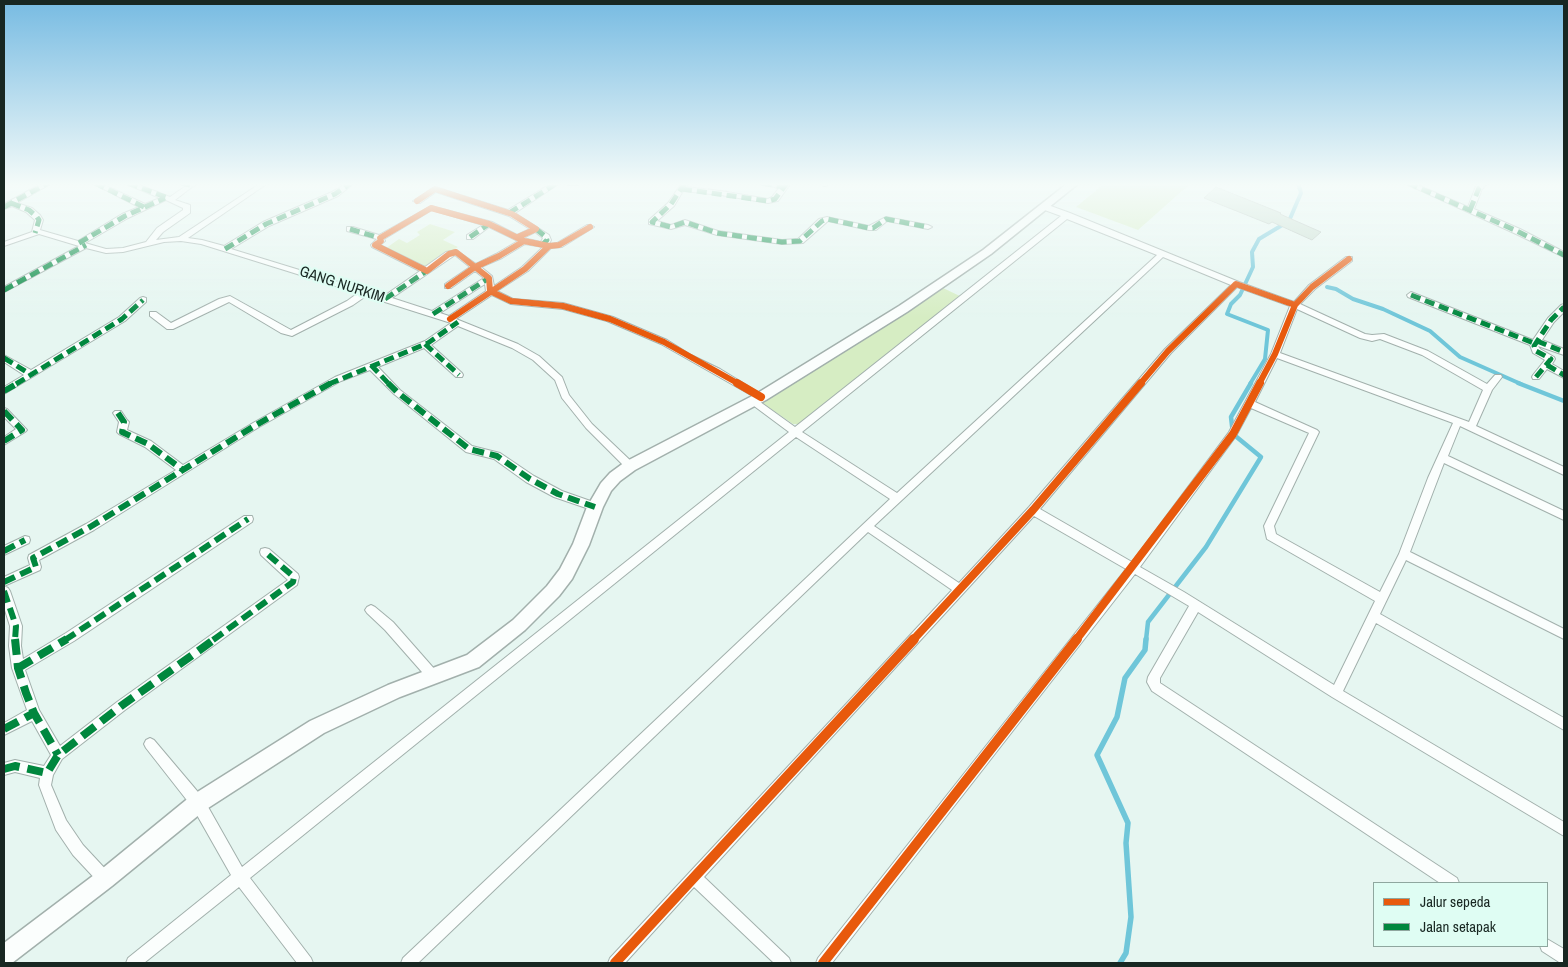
<!DOCTYPE html>
<style>
body{margin:0}
#map{position:relative;width:1568px;height:967px;overflow:hidden;background:#e6f6f1;font-family:"Archivo Narrow",sans-serif}
canvas{display:block}
.frame{position:absolute;inset:0;border:5px solid #182722;pointer-events:none}
.legend{position:absolute;left:1373px;top:882px;width:175px;height:65px;box-sizing:border-box;background:#dffdf3;border:1px solid #8fa79f;margin:0;padding:6px 9px;list-style:none;font-size:15px;color:#182722}
.legend li{display:flex;align-items:center;gap:10px;height:25px}
.legend b{width:25px;border:1px solid #8fa79f}
</style>
<div id="map">
<canvas width="1568" height="967"></canvas>
<div class="frame"></div>
<ul class="legend">
<li><b style="height:6px;background:#e8590c"></b>Jalur sepeda</li>
<li><b style="height:6px;background:#00873e"></b>Jalan setapak</li>
</ul>
</div>
<script>
const c = document.querySelector('canvas').getContext('2d');
c.lineJoin = 'round';
function fill(path, color) {
  c.fillStyle = color;
  c.fill(path, 'evenodd');
}
function poly(rows) {
  const path = new Path2D();
  for (const r of rows) {
    path.moveTo(r[0], r[1]);
    for (let i = 2; i < r.length; i += 2) path.lineTo(r[i], r[i + 1]);
  }
  return path;
}
function stroke(path, color, width, dash) {
  c.strokeStyle = color;
  c.lineWidth = width;
  c.lineCap = dash ? 'butt' : 'round';
  c.setLineDash(dash || []);
  c.stroke(path);
}
function drawText(font, color, halo, rows, align = 'center') {
  c.font = font + ' "Archivo Narrow",sans-serif';
  c.lineWidth = 4.5;
  c.setLineDash([]);
  c.textBaseline = 'middle';
  c.strokeStyle = halo;
  c.fillStyle = color;
  for (const [text, x, y, turn = 0] of rows) {
    c.save();
    c.translate(x, y);
    c.rotate((+turn || 0) * Math.PI / 180);
    c.textAlign = isNaN(turn) ? turn : align;
    if (halo) c.strokeText(text, 0, 0);
    c.fillText(text, 0, 0);
    c.restore();
  }
}
fill(poly([
 [1105,183,1191,183,1138,230,1076,207],
 [430,224,455,232,443,240,458,247,424,270,382,251,399,239,407,243,420,235,417,232],
 [943,288,962,297,801,424,793,424,759,401,872,334]
]), '#d6edc3');
stroke(poly([
 [1327,287,1336,289,1353,299,1383,309,1430,331,1460,357,1521,384],
 [1250,384,1265,359,1268,330,1227,314,1231,304,1240,295,1253,267,1252,252,1259,239,1289,221,1301,193,1298,183]
]), '#6fc6d9', 4);
stroke(poly([
 [1518,383,1564,401],
 [1146,640,1148,622,1206,547,1261,457,1233,434,1231,417,1251,383]
]), '#6fc6d9', 4.5);
stroke(poly([
 [1120,963,1126,953,1131,917,1126,843,1128,823,1097,755,1117,717,1125,678,1145,650,1146,639]
]), '#6fc6d9', 5.5);
const building = poly([
 [1216,187,1281,213,1280,214,1321,232,1312,240,1272,222,1269,224,1204,198,1216,187]
]);
fill(building, '#c8ddcf');
stroke(building, '#b2bfb8', 1);
const minor = poly([
 [43,183,52,183,17,203,32,208,40,215,43,220,40,230,78,241,122,214,139,207,92,183,100,183,145,204,160,198,126,184,125,183,134,183,170,197,190,183,197,183,175,200,190,205,190,213,163,232,156,240,179,237,261,183,268,183,188,238,202,240,224,246,263,222,332,192,347,183,354,183,338,196,269,226,231,249,384,296,420,271,372,247,371,245,377,239,347,231,347,227,353,227,379,235,431,206,492,222,517,235,530,229,509,216,436,192,420,203,413,201,435,187,508,210,552,183,560,183,515,213,549,235,551,240,549,244,557,243,587,225,590,225,594,227,562,247,551,248,528,271,497,291,513,299,563,303,613,317,667,340,691,355,720,369,766,397,761,400,758,399,661,344,607,321,563,309,511,304,492,295,456,319,518,344,539,356,562,377,569,395,592,424,633,463,635,466,633,469,627,469,586,428,562,398,555,380,533,360,512,348,458,326,431,345,462,373,463,375,462,377,456,377,424,348,378,367,400,390,472,446,500,453,534,476,562,491,599,504,600,507,599,510,595,511,554,497,526,482,494,459,466,452,394,394,370,370,341,381,259,427,94,530,39,560,41,567,40,570,4,586,8,588,10,591,22,626,21,646,23,659,66,633,244,516,252,516,253,519,252,522,74,641,25,670,39,710,60,746,117,702,288,580,261,555,260,552,261,549,265,548,269,549,298,574,299,577,297,585,125,710,62,759,53,775,51,785,66,820,83,845,110,874,112,879,110,884,105,886,100,884,73,855,56,830,39,785,40,778,15,772,4,775,4,763,15,760,44,766,51,755,32,721,4,735,4,723,27,710,12,668,9,646,10,626,4,607,4,577,30,565,28,558,29,555,86,524,176,470,145,447,119,434,117,432,119,422,113,413,115,411,121,411,127,420,129,422,127,430,151,441,183,465,253,423,335,377,425,341,451,323,366,296,353,305,292,336,281,333,229,302,173,329,167,329,150,316,150,312,156,312,171,323,219,299,230,296,291,330,347,301,358,293,201,244,181,241,164,242,123,252,106,253,86,248,4,292,4,287,79,246,39,234,4,246,4,242,32,232,35,220,26,212,12,206,4,209,4,204,43,183],
 [166,200,183,208,183,210,157,228,146,242,123,248,106,249,85,243,128,218,166,200],
 [432,210,483,225,467,235,467,239,473,239,489,227,518,241,496,254,476,264,456,250,446,252,425,267,380,245,385,241,384,239,432,210],
 [535,232,543,238,541,242,523,238,535,232],
 [525,244,543,247,522,267,494,286,492,276,481,267,502,258,525,244],
 [455,255,470,267,445,284,445,288,451,288,475,271,484,278,432,311,392,298,455,255],
 [485,284,486,291,449,316,440,313,485,284],
 [564,183,582,183,578,185,568,185,564,183],
 [682,183,688,183,686,187,721,191,768,199,772,197,779,188,760,184,759,183,782,185,784,183,791,183,778,201,768,203,721,195,683,191,674,206,657,221,671,225,685,220,718,231,782,240,798,239,819,219,827,217,869,226,886,217,928,225,932,227,928,229,887,221,876,230,869,230,828,221,803,243,782,244,717,235,685,225,671,229,649,224,649,220,668,203,682,183],
 [823,183,831,183,826,186,823,186,823,183],
 [1404,183,1413,183,1468,207,1476,186,1481,183,1488,183,1482,189,1474,209,1520,229,1564,252,1564,257,1514,233,1404,183],
 [1042,205,1048,205,1070,213,1239,282,1294,302,1309,285,1346,257,1352,257,1352,261,1315,289,1300,304,1365,334,1372,335,1384,334,1428,351,1487,384,1495,375,1501,375,1502,377,1492,390,1476,426,1564,467,1564,475,1460,426,1448,456,1564,511,1564,520,1444,463,1410,552,1564,629,1564,639,1406,560,1380,614,1564,718,1564,730,1376,623,1343,691,1564,822,1564,836,1332,697,1198,612,1160,678,1160,683,1457,878,1459,883,1440,883,1152,691,1147,682,1148,677,1189,606,1135,574,832,963,816,963,818,958,1126,569,1034,516,704,877,789,958,791,963,774,963,694,887,625,963,608,963,610,958,952,590,868,532,418,963,401,963,403,958,890,499,796,437,250,878,311,958,313,963,297,963,239,887,144,963,126,963,128,958,231,875,193,808,146,748,144,744,146,740,150,738,154,740,203,798,242,867,789,432,750,403,748,401,750,399,756,399,795,427,1061,216,1042,209,1042,205],
 [1067,219,1157,255,897,493,802,432,1067,219],
 [1163,257,1231,285,1165,349,1029,507,959,583,874,526,1163,257],
 [1237,287,1290,306,1271,354,1229,432,1132,562,1040,509,1171,353,1237,287],
 [1297,309,1360,338,1372,341,1380,339,1422,355,1483,390,1469,422,1280,353,1297,309],
 [1277,358,1453,423,1428,478,1399,554,1380,592,1276,534,1274,526,1319,432,1317,430,1255,402,1277,358],
 [1251,408,1309,433,1264,526,1267,539,1375,601,1334,685,1184,592,1140,567,1236,436,1251,408],
 [1411,292,1533,340,1548,318,1561,305,1564,304,1564,312,1554,322,1542,340,1564,349,1564,355,1538,346,1540,349,1554,357,1555,359,1552,364,1564,371,1564,378,1547,369,1539,379,1533,379,1532,377,1533,375,1545,360,1533,353,1530,345,1408,297,1407,295,1411,292],
 [143,297,146,298,146,302,125,321,4,394,4,387,24,375,4,362,4,355,31,370,119,317,140,298,143,297],
 [4,408,7,409,27,430,25,432,4,445,4,437,16,429,4,417,4,408],
 [25,536,29,537,30,540,29,543,4,555,4,546,25,536],
 [371,605,375,607,393,622,437,672,439,676,437,680,433,681,429,680,385,630,367,613,365,610,367,607,371,605],
 [1547,939,1564,949,1564,963,1559,962,1542,951,1540,946,1547,946,1547,939]
]);
const secondary = poly([
 [1068,183,1079,183,991,254,907,312,766,400,635,470,620,481,611,491,603,507,589,545,572,579,559,596,525,630,479,667,400,697,324,733,205,810,112,886,12,963,4,963,4,943,98,872,191,796,310,721,388,685,467,655,513,620,547,586,560,569,573,544,587,507,601,483,610,473,625,462,756,394,899,306,983,250,1068,183]
]);
stroke(minor, '#a2b0ac', 2);
stroke(secondary, '#a2b0ac', 3);
fill(minor, '#fbfefd');
fill(secondary, '#fbfefd');
stroke(poly([
 [95,183,144,207],
 [128,183,168,198],
 [182,183,190,185],
 [568,183,578,183],
 [685,183,671,204,652,222,671,227,685,222,717,233,782,242,800,241,822,221,827,219,869,228,873,228,886,219,928,227],
 [762,183,784,187],
 [1408,183,1517,231,1564,255],
 [682,189,768,201,775,199,787,183],
 [11,203,29,210,37,217,39,220,35,233],
 [4,207,48,183],
 [1470,210,1479,188,1485,183],
 [509,213,557,183],
 [350,229,380,238],
 [536,229,546,237,547,240,542,245],
 [470,237,489,224],
 [79,243,125,216,165,198],
 [225,249,266,224,335,194,351,183],
 [4,290,86,245],
 [1411,295,1536,344],
 [385,299,428,270],
 [433,314,489,278],
 [1537,341,1564,352],
 [425,344,459,375],
 [4,358,30,374],
 [371,365,389,384],
 [1547,365,1564,375],
 [1536,377,1551,359,1536,351,1534,346,1551,320,1564,307],
 [16,384,122,319,143,300],
 [329,384,428,343,458,322]
]), '#00873e', 5, [10, 5]);
stroke(poly([
 [388,383,397,392,469,449,497,456,530,479,558,494,595,507],
 [4,391,18,383],
 [4,411,22,430,4,441],
 [118,413,124,422,122,432,148,444,183,470],
 [4,551,25,540],
 [4,582,36,567,33,558,90,527,256,425,331,383],
 [4,591,16,626,15,640],
 [65,640,248,519],
 [213,640,293,582,294,577,265,552]
]), '#00873e', 6, [12, 6]);
stroke(poly([
 [15,639,18,668,26,693,34,713,58,755],
 [18,668,67,639],
 [4,729,34,713],
 [4,769,15,766,47,773,58,755,121,706,215,639]
]), '#00873e', 8, [16, 8]);
stroke(poly([
 [417,201,435,189,512,214,536,229,518,237],
 [448,286,475,267,499,256,524,241],
 [490,291,489,278,456,252,449,254,427,271,375,245,381,241,380,238,431,208,489,224,524,241,549,246,559,245,590,227],
 [490,291,511,301,563,306,610,319,664,342,739,384],
 [1295,305,1312,287,1349,259],
 [450,319,525,269,549,246],
 [1140,384,1168,351,1236,284,1295,305,1275,354,1259,384]
]), '#e8590c', 6);
stroke(poly([
 [737,383,761,397],
 [913,640,1033,510,1141,383],
 [1076,640,1233,434,1260,383]
]), '#e8590c', 8);
stroke(poly([
 [615,963,914,639],
 [823,963,1077,639]
]), '#e8590c', 10);
const sky = c.createLinearGradient(0, 0, 0, 318);
sky.addColorStop(0, '#77bbe2');
sky.addColorStop(0.58, '#f4fbf9');
sky.addColorStop(1, '#f4fbf900');
c.fillStyle = sky;
c.fillRect(0, 0, 1568, 318);
drawText('15px', '#182722', '#dffdf3', [
 ["GANG NURKIM",342,285,18]
]);
</script>
